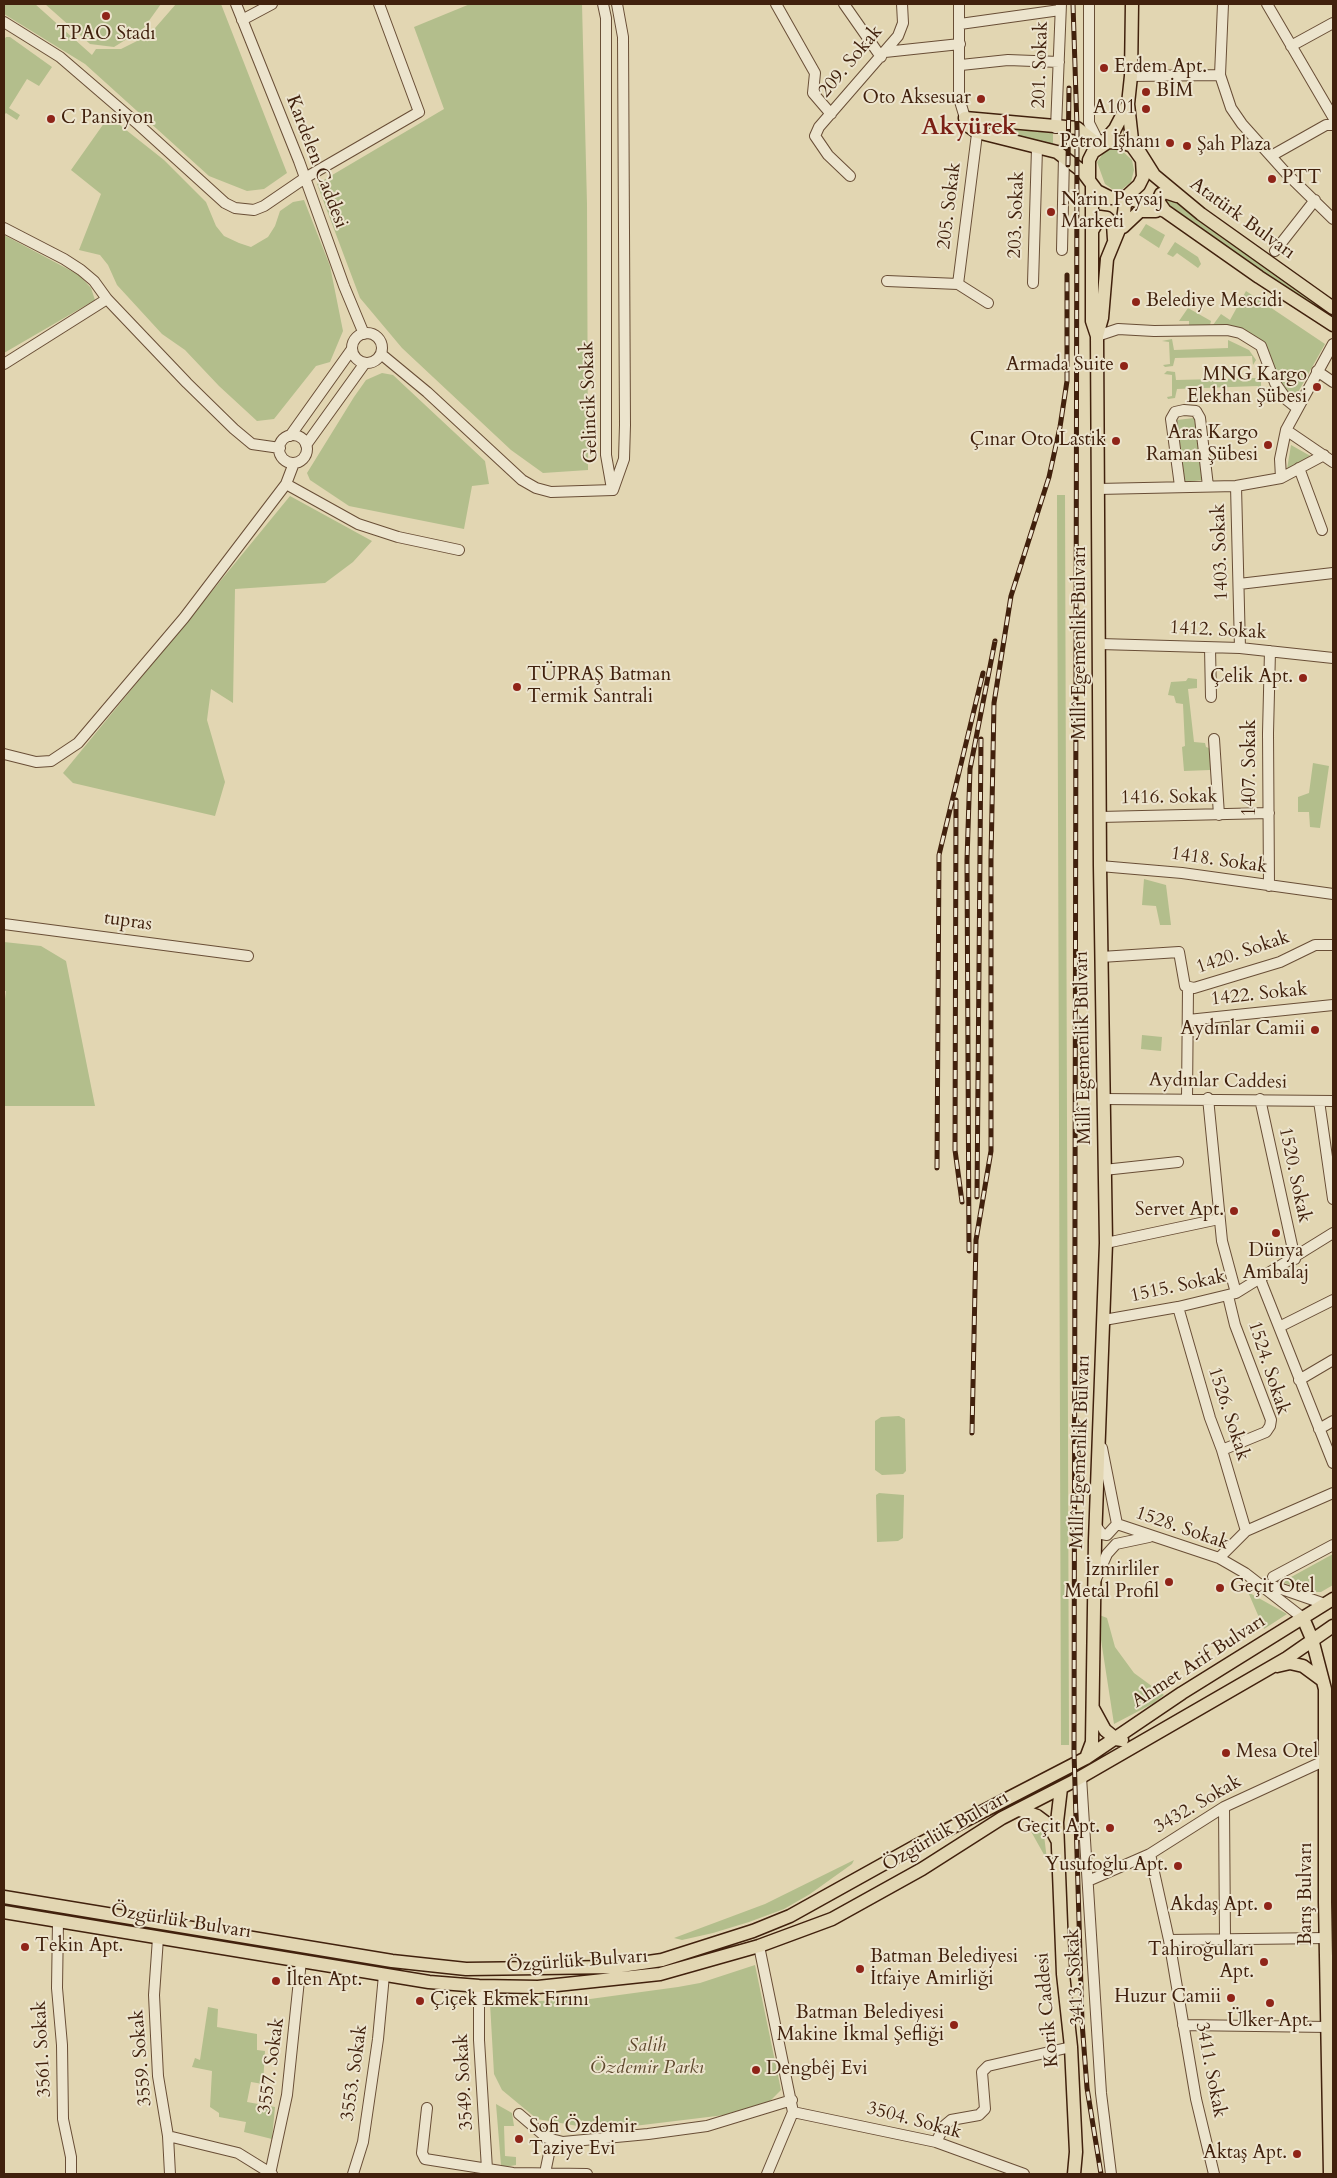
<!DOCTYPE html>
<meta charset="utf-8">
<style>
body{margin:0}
#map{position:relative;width:1337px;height:2178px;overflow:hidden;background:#e2d6b2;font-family:Cardo,serif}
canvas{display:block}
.frame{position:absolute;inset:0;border:5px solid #41210d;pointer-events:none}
</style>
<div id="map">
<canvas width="1337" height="2178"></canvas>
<div class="frame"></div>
</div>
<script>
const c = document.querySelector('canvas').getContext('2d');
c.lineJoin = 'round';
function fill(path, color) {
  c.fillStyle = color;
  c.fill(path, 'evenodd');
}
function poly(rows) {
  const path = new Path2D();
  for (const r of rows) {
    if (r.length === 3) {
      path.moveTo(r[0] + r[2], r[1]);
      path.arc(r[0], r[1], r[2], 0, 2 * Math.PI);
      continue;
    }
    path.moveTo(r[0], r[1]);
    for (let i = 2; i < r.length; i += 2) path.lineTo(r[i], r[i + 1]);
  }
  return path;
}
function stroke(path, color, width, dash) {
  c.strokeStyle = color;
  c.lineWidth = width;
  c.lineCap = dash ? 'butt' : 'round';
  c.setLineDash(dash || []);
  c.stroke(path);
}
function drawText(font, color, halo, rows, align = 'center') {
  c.font = font + ' Cardo,serif';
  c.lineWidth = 4;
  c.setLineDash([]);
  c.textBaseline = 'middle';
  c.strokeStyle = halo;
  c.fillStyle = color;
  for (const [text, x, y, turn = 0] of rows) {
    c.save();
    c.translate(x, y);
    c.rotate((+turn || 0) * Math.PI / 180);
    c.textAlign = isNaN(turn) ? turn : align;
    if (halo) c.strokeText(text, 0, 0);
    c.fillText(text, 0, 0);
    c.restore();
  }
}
fill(poly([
 [4,4,35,4,92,55,96,49,121,49,149,35,176,4,221,4,287,173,264,189,247,191,209,176,85,64,4,14],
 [45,4,161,4,143,29,114,47,90,44],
 [470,4,582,4,587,204,588,470,543,473,511,450,402,348,360,298,317,184,444,109,414,27],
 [6,37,10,37,52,67,39,86,27,79,9,108,20,115,17,120,6,113,4,115,4,40],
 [107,119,116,122,164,160,206,202,216,226,224,236,239,243,251,247,268,237,275,226,280,211,293,202,304,200,330,266,343,331,330,362,316,366,274,419,257,421,219,386,185,350,162,334,117,285,108,265,100,255,79,250,101,194,71,170],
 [1008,129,1053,133,1053,145,1007,134],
 [1118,147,1132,160,1134,170,1131,182,1120,191,1112,189,1105,184,1097,162,1107,148],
 [1171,197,1333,313,1333,319,1166,205,1167,199],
 [1146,224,1165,235,1159,248,1139,235],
 [4,235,79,275,91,288,95,300,4,353],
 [1175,242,1198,257,1201,264,1198,268,1177,253,1173,257,1167,254],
 [1246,291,1325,344,1292,403,1273,371,1266,347,1213,325,1221,314,1230,320],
 [1188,308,1211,321,1210,325,1189,325,1189,321,1179,321],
 [1172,339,1174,350,1228,348,1228,340,1249,350,1256,360,1253,365,1252,356,1175,358,1173,366,1165,367,1163,365,1170,364,1169,342,1162,341],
 [1258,370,1260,371,1261,377,1261,394,1258,395,1258,386,1177,389,1175,398,1168,399,1167,397,1172,396,1172,375,1164,374,1167,371,1175,372,1176,380,1257,378],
 [382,373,393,375,485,461,489,484,472,486,464,529,349,506,310,480,307,473,354,397,366,380],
 [1194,418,1204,480,1185,482,1177,420],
 [1291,445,1314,458,1287,469],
 [1057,495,1065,495,1069,1745,1061,1745],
 [290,496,372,541,353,562,325,583,235,589,233,703,211,689,207,720,225,782,215,816,73,783,63,773],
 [1188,678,1197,679,1197,688,1188,689,1194,742,1205,743,1206,747,1212,749,1210,770,1184,771,1182,747,1185,746,1183,704,1176,703,1174,696,1168,695,1171,682,1186,681],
 [1313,763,1329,766,1320,828,1310,827,1309,812,1298,812,1298,797,1309,793],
 [1144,879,1166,885,1171,925,1160,925,1156,906,1142,905],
 [4,942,41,946,66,961,95,1106,4,1106,4,1007,6,991,4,991],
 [1142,1035,1162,1037,1161,1051,1141,1049],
 [899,1416,905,1419,906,1471,903,1474,882,1475,875,1470,875,1421,881,1417],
 [879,1493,904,1495,903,1538,898,1541,877,1542,876,1495],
 [1333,1554,1333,1585,1321,1592,1308,1592,1282,1582],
 [1248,1592,1287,1614,1264,1629],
 [1097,1614,1107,1618,1115,1647,1134,1673,1164,1695,1154,1703,1114,1724],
 [1035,1824,1039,1826,1044,1835,1047,1860,1028,1826],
 [854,1860,852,1864,810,1894,784,1909,749,1922,713,1933,682,1940,674,1938,765,1904],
 [755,1965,781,2090,769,2102,733,2114,601,2130,537,2119,502,2090,494,2074,490,2003,590,1999,678,1987,700,1983],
 [208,2007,218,2009,217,2027,257,2034,257,2050,265,2051,263,2084,251,2082,247,2102,275,2107,272,2139,244,2132,246,2122,219,2117,219,2113,210,2107,212,2071,192,2067,195,2058,200,2060],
 [496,2104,512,2113,514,2126,504,2126,505,2156,516,2157,516,2165,504,2167,501,2165]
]), '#b3be8c');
const minor = poly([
 [236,4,299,161,344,286,364,334],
 [603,4,606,18,606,455,612,489],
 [776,4,815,73,813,93,831,114],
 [844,4,881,57],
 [959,4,959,98,965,118],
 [1089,4,1089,123,1100,145],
 [1223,4,1220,75,1231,108,1242,124,1286,173,1333,219],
 [1267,4,1333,117],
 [242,20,272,4],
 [4,22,60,57,139,125,225,203,235,208,254,210,264,206,305,178,419,112,379,4],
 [960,24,1060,10],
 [1291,46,1333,23],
 [885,52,960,44],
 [961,65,1008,60,1059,62],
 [1131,76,1220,75],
 [1056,128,1061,4],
 [1271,156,1326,125,1333,125],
 [850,176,828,155,815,136,819,127,898,36,903,23,902,4],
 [4,228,64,259,81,270,94,281,107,299,187,383,234,429,252,444,280,448],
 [1062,250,1064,156],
 [1275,251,1315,200],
 [887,281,958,284,988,303],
 [1033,283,1037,148],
 [958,284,978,126],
 [367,348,15],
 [1097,336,1118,329,1154,331,1227,330,1240,333,1261,346,1275,383,1287,400,1297,408],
 [381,354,427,392,522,480,536,488,551,492,613,490],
 [4,364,107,299],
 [1317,371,1333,382],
 [1286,430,1333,462],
 [293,449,14],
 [290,436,352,349],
 [306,445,365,363],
 [1299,468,1322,530],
 [1281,478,1280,459,1286,430,1333,344],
 [286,484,358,524,398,537,459,550],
 [1180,486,1171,419,1175,412,1184,410,1196,411,1200,418,1208,486],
 [1236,486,1240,648],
 [1098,489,1236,486,1281,478,1324,455],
 [613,490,624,459,625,425,623,37,617,4],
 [1239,584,1333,573],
 [1100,644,1240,648,1333,658],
 [1210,648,1211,697],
 [1214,739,1219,815],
 [4,754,36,762,51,761,78,743,184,618,286,484,294,463],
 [1100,817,1269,813],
 [1100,866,1182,873,1333,894],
 [1269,886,1268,733,1270,651],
 [4,924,248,956],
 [1101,957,1179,952,1185,986,1194,988,1280,962,1315,945,1333,945],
 [1188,1020,1333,1005],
 [1187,1098,1188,988],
 [1208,1098,1222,1241,1236,1293],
 [1103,1099,1333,1101],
 [1260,1099,1295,1259],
 [1319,1101,1333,1199],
 [1104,1170,1178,1162],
 [1106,1243,1219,1219],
 [1260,1279,1333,1463],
 [1178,1307,1210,1418,1222,1450,1246,1531],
 [1104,1320,1178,1307,1236,1293,1333,1233],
 [1279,1327,1333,1300],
 [1299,1380,1333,1360],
 [1319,1429,1333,1421],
 [1102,1448,1117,1524,1219,1558,1245,1573,1303,1618],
 [1222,1450,1266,1432,1270,1426,1271,1420,1235,1325,1228,1296],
 [1096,1526,1102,1534,1107,1535,1117,1524],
 [1219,1558,1246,1531,1333,1493],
 [1273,1577,1333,1545],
 [1096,1579,1107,1554,1116,1544,1149,1537],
 [1259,1584,1270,1585,1325,1604],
 [1081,1777,1101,2093,1111,2174],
 [1224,1807,1225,1938],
 [1150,1854,1169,1940,1196,2099,1214,2174],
 [1088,1881,1150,1854,1224,1807,1326,1760],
 [58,1921,57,1988,62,2045,63,2119,71,2157,71,2174],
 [158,1938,154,1995,156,2036,158,2076,168,2136,170,2174],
 [1169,1940,1326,1938],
 [759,1946,793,2112,767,2174],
 [479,1986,479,2040,487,2169,485,2174],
 [1183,2025,1328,2027],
 [427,2108,422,2153,425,2159,513,2173,587,2174],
 [793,2112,936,2142,1024,2174],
 [519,2114,547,2138,563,2142,648,2134,707,2126,792,2100],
 [168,2136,238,2153,272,2174],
 [936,2142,945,2125,951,2120,979,2115,985,2109,982,2072,988,2066,1071,2047],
 [545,2173,552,2139],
 [270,2174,287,2095,301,1961],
 [353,2174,363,2142,378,2039,384,1975]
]);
const major = poly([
 [1128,104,1132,140,1154,175,1201,214,1333,308],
 [1089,179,1089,160,1093,152,1108,142,1124,143,1132,146,1142,160,1143,177,1139,185,1126,197,1111,198,1097,191,1082,171,1057,152,977,132,967,125,965,118,1077,128,1100,146,1115,129,1128,104,1131,76,1132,4],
 [1092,186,1092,321,1097,336],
 [1165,211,1158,201,1161,194,1165,192,1177,196],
 [1123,227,1140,211,1156,211],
 [1092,231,1100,217,1107,218,1113,224,1114,239],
 [1303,1618,1312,1639,1325,1689,1325,1902,1330,2174],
 [1277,1666,1290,1663,1303,1666,1322,1680],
 [1093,1708,1105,1730,1116,1739,1122,1740],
 [1086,1758,1092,1742,1095,1541,1106,1243,1100,866,1097,336,1102,318,1107,259,1123,220,1126,197,1165,211,1259,277,1333,325],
 [1061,1788,1057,1822,1063,1974,1071,2047,1076,2152,1074,2174],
 [1020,1810,1037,1816,1045,1822,1050,1827,1057,1840],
 [4,1897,392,1961,466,1969,614,1967,662,1960,753,1931,790,1916,914,1847,1086,1758,1182,1693,1333,1599],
 [4,1912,429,1982,479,1986,538,1987,660,1974,759,1946,832,1919,922,1869,1002,1818,1074,1781,1287,1658,1333,1626]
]);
stroke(minor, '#694e36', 12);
stroke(major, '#41210d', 15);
stroke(minor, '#ece4cd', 10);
stroke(major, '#e2d6b2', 12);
const rail = poly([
 [1073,4,1077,128,1074,1752,1082,2022,1087,2088,1101,2174],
 [1068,165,1069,88],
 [956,800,955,1150,962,1202],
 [937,1168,939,855,983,673],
 [977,1197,981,739],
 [969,1251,967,860,970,769,995,641],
 [972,1433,976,1240,991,1151,991,859,994,703,1011,596,1049,477,1060,427,1067,381,1067,275]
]);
stroke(rail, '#41210d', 5);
stroke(rail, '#ece4cd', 3, [9]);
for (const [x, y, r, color] of [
 [106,16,5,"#8f2418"],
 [1104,68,5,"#8f2418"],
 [1146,92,5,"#8f2418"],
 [981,99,5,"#8f2418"],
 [1146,109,5,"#8f2418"],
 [51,119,5,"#8f2418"],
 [1170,143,5,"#8f2418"],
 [1187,146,5,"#8f2418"],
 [1272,179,5,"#8f2418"],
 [1051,212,5,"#8f2418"],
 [1136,302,5,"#8f2418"],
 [1124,366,5,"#8f2418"],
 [1317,387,5,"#8f2418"],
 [1116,441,5,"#8f2418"],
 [1268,445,5,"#8f2418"],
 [1303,678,5,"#8f2418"],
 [517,687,5,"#8f2418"],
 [1315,1030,5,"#8f2418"],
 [1234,1211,5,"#8f2418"],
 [1276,1233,5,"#8f2418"],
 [1169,1582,5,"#8f2418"],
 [1220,1588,5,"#8f2418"],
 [1226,1753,5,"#8f2418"],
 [1110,1828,5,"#8f2418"],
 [1178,1866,5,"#8f2418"],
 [1268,1906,5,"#8f2418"],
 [25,1947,5,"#8f2418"],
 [1264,1962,5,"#8f2418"],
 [860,1969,5,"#8f2418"],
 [276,1981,5,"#8f2418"],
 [1231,1998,5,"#8f2418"],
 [420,2001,5,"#8f2418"],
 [1270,2003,5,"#8f2418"],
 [954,2025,5,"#8f2418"],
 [756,2070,5,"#8f2418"],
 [519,2139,5,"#8f2418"],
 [1297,2154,5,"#8f2418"]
]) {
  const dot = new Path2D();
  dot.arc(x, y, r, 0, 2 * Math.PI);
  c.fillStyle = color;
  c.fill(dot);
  stroke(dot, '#ece4cd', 2);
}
drawText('19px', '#41210d', '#ece4cd', [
 ["TPAO Stadı",106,35,"center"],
 ["Erdem Apt.",1114,68,"left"],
 ["BİM",1156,92,"left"],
 ["Oto Aksesuar",971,99],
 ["A101",1136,109],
 ["C Pansiyon",61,119,"left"],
 ["Petrol İşhanı",1160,143],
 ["Şah Plaza",1197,146,"left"],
 ["PTT",1282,179,"left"],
 ["Narin Peysaj",1061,201,"left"],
 ["Marketi",1061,223,"left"],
 ["Belediye Mescidi",1146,302,"left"],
 ["Armada Suite",1114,366],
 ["MNG Kargo",1307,376],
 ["Elekhan Şübesi",1307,398],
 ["Aras Kargo",1258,434],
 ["Raman Şübesi",1258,456],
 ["Çınar Oto Lastik",1106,441],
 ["TÜPRAŞ Batman",527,676,"left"],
 ["Termik Santrali",527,698,"left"],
 ["Çelik Apt.",1293,678],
 ["Aydınlar Camii",1305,1030],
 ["Servet Apt.",1224,1211],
 ["Dünya",1276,1252,"center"],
 ["Ambalaj",1276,1274,"center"],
 ["İzmirliler",1159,1571],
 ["Metal Profil",1159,1593],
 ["Geçit Otel",1230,1588,"left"],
 ["Mesa Otel",1236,1753,"left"],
 ["Geçit Apt.",1100,1828],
 ["Yusufoğlu Apt.",1168,1866],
 ["Akdaş Apt.",1258,1906],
 ["Tekin Apt.",35,1947,"left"],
 ["Tahiroğulları",1254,1951],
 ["Apt.",1254,1973],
 ["Batman Belediyesi",870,1958,"left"],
 ["İtfaiye Amirliği",870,1980,"left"],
 ["İlten Apt.",286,1981,"left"],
 ["Huzur Camii",1221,1998],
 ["Çiçek Ekmek Fırını",430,2001,"left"],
 ["Batman Belediyesi",944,2014],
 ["Makine İkmal Şefliği",944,2036],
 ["Ülker Apt.",1270,2022,"center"],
 ["Dengbêj Evi",766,2070,"left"],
 ["Sofi Özdemir",529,2128,"left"],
 ["Taziye Evi",529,2150,"left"],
 ["Aktaş Apt.",1287,2154]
], 'right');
drawText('19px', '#41210d', '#ece4cd', [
 ["209. Sokak",851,62,-50],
 ["201. Sokak",1041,65,-88],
 ["Kardelen Caddesi",316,162,69],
 ["205. Sokak",950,206,-83],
 ["203. Sokak",1017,215,-88],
 ["Atatürk Bulvarı",1242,219,36],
 ["Gelincik Sokak",590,402,-92],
 ["1403. Sokak",1221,552,-92],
 ["1412. Sokak",1218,631,3],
 ["Millî Egemenlik Bulvarı",1081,643,-90],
 ["1407. Sokak",1251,768,-90],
 ["1416. Sokak",1169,798,-1],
 ["1418. Sokak",1219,861,8],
 ["tupras",128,922,8],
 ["1420. Sokak",1243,953,-19],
 ["1422. Sokak",1259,995,-6],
 ["Millî Egemenlik Bulvarı",1084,1048,-91],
 ["Aydınlar Caddesi",1218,1082,1],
 ["1520. Sokak",1294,1175,78],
 ["1515. Sokak",1178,1287,-12],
 ["1524. Sokak",1268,1368,72],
 ["1526. Sokak",1228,1414,72],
 ["Millî Egemenlik Bulvarı",1081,1452,-88],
 ["1528. Sokak",1182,1529,19],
 ["Ahmet Arif Bulvarı",1199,1662,-33],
 ["3432. Sokak",1198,1805,-30],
 ["Özgürlük Bulvarı",946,1832,-30],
 ["Barış Bulvarı",1307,1894,-90],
 ["Özgürlük Bulvarı",181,1922,9],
 ["Özgürlük Bulvarı",577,1962,-4],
 ["3413. Sokak",1076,1977,-93],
 ["Korik Caddesi",1048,2010,-95],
 ["3561. Sokak",43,2049,-93],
 ["3559. Sokak",142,2058,-95],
 ["3557. Sokak",272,2066,-82],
 ["3411. Sokak",1210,2070,79],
 ["3553. Sokak",355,2073,-82],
 ["3549. Sokak",465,2082,-93],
 ["3504. Sokak",914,2121,15]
]);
drawText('italic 19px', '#5e482d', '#ece4cd', [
 ["Salih",647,2047],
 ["Özdemir Parkı",647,2069]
]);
drawText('bold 24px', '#7a1f14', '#ece4cd', [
 ["Akyürek",969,128]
]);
</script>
